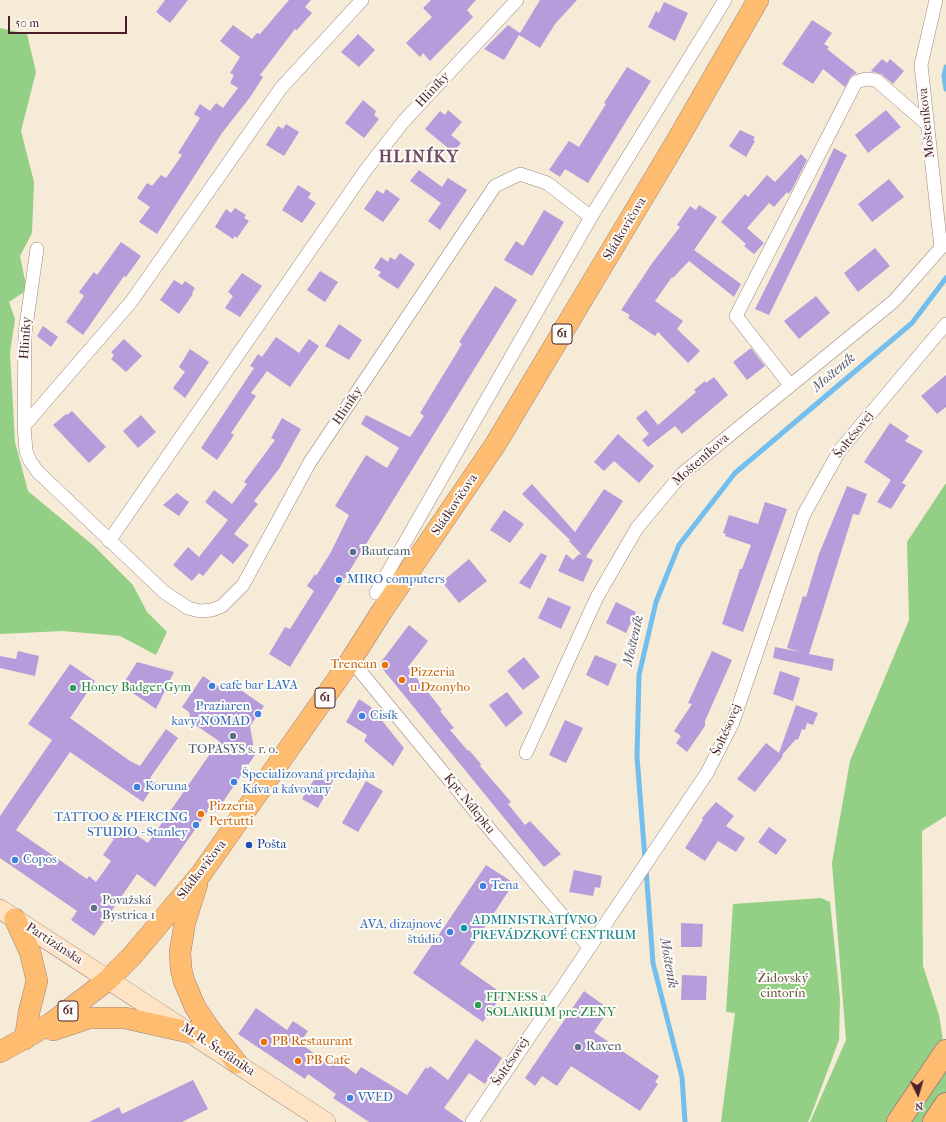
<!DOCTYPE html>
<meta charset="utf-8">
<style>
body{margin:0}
#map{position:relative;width:946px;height:1122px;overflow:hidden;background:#f5ebd7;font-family:"IM FELL French Canon",serif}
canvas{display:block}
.north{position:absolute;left:898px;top:1074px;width:40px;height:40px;-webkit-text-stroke:3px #fdfcf7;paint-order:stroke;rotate:175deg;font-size:11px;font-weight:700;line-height:16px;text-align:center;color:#4a1f2b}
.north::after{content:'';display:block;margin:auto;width:14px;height:18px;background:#4a1f2b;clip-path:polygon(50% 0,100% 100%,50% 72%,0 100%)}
.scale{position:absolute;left:8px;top:16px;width:119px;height:18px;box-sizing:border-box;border:2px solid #4a1f2b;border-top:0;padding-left:5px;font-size:12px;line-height:14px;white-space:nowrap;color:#4a1f2b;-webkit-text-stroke:3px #fdfcf7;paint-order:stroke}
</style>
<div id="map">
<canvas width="946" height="1122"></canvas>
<div class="north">N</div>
<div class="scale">50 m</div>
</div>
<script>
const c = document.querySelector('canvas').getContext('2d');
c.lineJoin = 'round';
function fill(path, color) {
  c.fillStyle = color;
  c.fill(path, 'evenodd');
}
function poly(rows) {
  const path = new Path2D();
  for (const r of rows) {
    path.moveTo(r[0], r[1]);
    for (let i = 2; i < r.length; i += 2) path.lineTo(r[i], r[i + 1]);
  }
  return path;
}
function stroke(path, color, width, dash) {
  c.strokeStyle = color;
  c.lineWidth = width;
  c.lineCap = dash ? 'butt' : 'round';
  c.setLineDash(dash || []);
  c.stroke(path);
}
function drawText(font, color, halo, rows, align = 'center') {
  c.font = font + ' "IM FELL French Canon",serif';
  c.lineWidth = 4;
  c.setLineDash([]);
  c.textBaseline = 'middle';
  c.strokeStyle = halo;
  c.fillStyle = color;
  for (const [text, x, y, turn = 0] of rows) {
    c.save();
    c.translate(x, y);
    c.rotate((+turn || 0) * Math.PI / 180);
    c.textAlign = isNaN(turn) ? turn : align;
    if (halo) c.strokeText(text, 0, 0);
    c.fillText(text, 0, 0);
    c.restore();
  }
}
fill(poly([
 [0,28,27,34,36,72,21,131,34,182,32,233,20,256,27,290,9,302,15,319,10,353,15,442,28,491,94,546,133,585,147,612,167,632,156,655,120,636,63,631,0,634],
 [946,483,946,816,922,831,923,966,939,1015,946,1060,946,1122,810,1122,846,1040,832,863,850,761,909,620,907,542],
 [821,898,830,902,840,999,839,1040,810,1118,808,1122,721,1122,735,1013,726,1012,733,904]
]), '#93d085');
stroke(poly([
 [946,67,944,76,946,89],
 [645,859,637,757,639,675,656,602,679,545,735,473,912,323,946,278],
 [646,869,653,963,682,1077,685,1122]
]), '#73beec', 5);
fill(poly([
 [165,0,188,0,170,23,156,12],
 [289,0,311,0,305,7,312,13,297,30,295,29,260,75,263,77,251,96,222,133,157,234,139,222,150,207,137,198,147,183,152,186,161,175,166,178,182,155,178,153,200,118,194,114,200,104,210,111,216,103,223,108,238,88,230,83,234,75,230,73,240,57,220,41,233,25,252,39,257,33,260,34],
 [431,0,476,0,467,10,473,17,430,61,423,53,420,57,406,43,432,17,423,8],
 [540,0,577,0,555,24,540,48,519,35,504,60,484,49,508,25,520,33],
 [664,2,688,13,675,41,648,27,656,11,659,13],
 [812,20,832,33,824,44,829,47,827,49,857,73,851,76,845,87,823,69,813,84,782,64],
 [358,34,375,50,359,67,341,52],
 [882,59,887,63,890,59,904,71,893,84,881,74,871,71],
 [627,67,651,81,588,183,565,169,560,177,549,170,569,141,579,147,606,104,604,103],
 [363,100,376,111,374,115,379,119,364,138,345,123],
 [448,110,462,122,451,135,461,143,453,152,425,129,440,111,445,115],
 [886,110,901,127,868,153,855,135],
 [286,124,299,132,284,156,266,145,278,126,283,129],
 [740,130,755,137,753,140,755,141,746,157,729,146],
 [834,148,847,155,769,315,755,309,815,189],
 [801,154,807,160,791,191,788,194,787,192,774,207,769,203,747,228,764,243,754,254,744,246,746,244,721,222,745,194,748,197,767,175,775,182],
 [419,170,442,187,448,178,467,190,440,230,428,221,441,203,410,181],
 [889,179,904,197,872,222,858,204],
 [298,185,311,193,308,198,316,203,302,223,282,210],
 [386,189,400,199,383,222,364,209,377,190,383,194],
 [699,205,717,217,694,250,741,284,734,297,689,261,673,278,672,277,655,301,683,321,677,329,700,351,688,363,658,332,655,336,628,318,630,315,621,310,653,262,680,227,677,225,690,206,696,210],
 [235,208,246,215,244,218,249,221,237,238,235,236,233,239,215,227,226,209,231,213],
 [544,210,564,222,532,276,504,260,516,241,523,246],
 [121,242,141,256,126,277,124,276,83,335,66,322,84,296,79,292,94,272,97,275],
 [875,248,890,266,858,292,844,273],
 [400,253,415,264,398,289,378,276,381,272,374,268,381,257,388,262,390,257,395,260],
 [320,271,338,282,325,302,307,290],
 [242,273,262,286,240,317,225,308,233,296,228,292],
 [174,280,182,285,185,281,195,288,192,293,193,294,179,314,160,300],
 [495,286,517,300,290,667,269,654,285,627,290,629,314,591,307,586,315,574,316,576,331,552,349,515,335,506,366,455,387,468,399,448,361,424,366,415,410,437,424,416,420,413,462,344,459,342],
 [816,296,830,313,799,339,784,321],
 [339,324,362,340,349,360,325,346],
 [43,326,58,337,51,347,37,336],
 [276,337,299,353,309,339,319,346,290,387,267,371,251,393,256,396,231,433,234,435,217,460,201,448,254,368,250,366,258,354,262,357],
 [124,339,142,356,126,372,111,359,114,355,111,352],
 [751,348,765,366,747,380,733,362],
 [190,349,209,362,185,398,173,388,185,372,179,367],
 [946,375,946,407,937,414,921,396],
 [714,377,728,395,682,434,675,426,648,447,642,440,649,434,636,418,646,410,658,425,696,392,694,390,705,381,706,383],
 [72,411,106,447,89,463,53,425,66,414,67,415],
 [141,415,156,432,138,448,123,431],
 [282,418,301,429,279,469,254,501,258,504,234,534,249,545,233,564,221,554,203,576,199,573,192,581,173,565,188,547,199,557,228,520,205,502,214,490,232,504,247,484,244,482,275,440,271,438],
 [890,423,909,436,905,441,923,451,902,483,906,485,891,509,877,502,891,480,864,462],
 [618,434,654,466,639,483,614,461,604,471,594,462],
 [532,484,575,532,604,489,623,501,586,557,593,560,583,582,558,571,566,554,573,560,579,554,582,555,569,541,570,540,522,494],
 [847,486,867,494,859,515,853,514,809,654,834,659,832,671,773,658,775,647,801,652,787,648,803,596,806,597,819,554],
 [177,493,189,502,179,516,163,505],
 [765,502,787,509,743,632,722,624,740,569,742,569,751,545,725,536,726,534,723,533,729,515,758,524],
 [504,510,524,524,510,543,490,530],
 [541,553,547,556,530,589,519,583],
 [469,559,487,581,459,603,442,582],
 [548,597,571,607,561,629,538,618],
 [616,602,636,612,626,633,606,623],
 [409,625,428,641,408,667,442,710,440,711,454,728,450,730,468,751,469,750,481,764,480,766,511,802,508,804,525,825,530,821,561,854,544,867,381,667,381,662],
 [18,651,39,656,35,676,0,668,0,656,16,659],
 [712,651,732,660,705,721,705,726,687,752,676,743,681,736,674,731,692,704,688,703],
 [595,655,617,664,608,686,586,675],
 [524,657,540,677,523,690,507,671],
 [137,662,174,672,156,709,127,689,131,684,125,681],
 [70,664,95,681,70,718,130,761,140,766,166,729,178,738,150,778,156,782,143,802,70,752,16,830,87,879,89,876,96,882,111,861,103,855,114,839,111,838,119,827,121,829,123,826,148,843,219,741,191,722,189,712,182,707,203,676,227,692,232,684,264,706,250,726,255,755,216,812,210,808,155,887,137,874,94,936,71,920,77,911,0,858,0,816,52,740,28,724],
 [780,671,800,678,793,701,773,694],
 [507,692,523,713,506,727,489,705],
 [359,699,371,707,404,748,393,766,364,741,367,735,346,722],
 [796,705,818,713,813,725,807,723,805,730,802,729,798,740,796,739,782,755,783,756,755,792,737,779,766,743,779,753],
 [565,720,583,728,566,763,549,755],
 [321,768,335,777,318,808,302,799],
 [366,781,383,791,358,832,342,823],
 [716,802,734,816,726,826,745,838,736,852,718,841,705,861,685,848,703,820,702,818],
 [769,827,787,840,776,855,758,842],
 [486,865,514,883,460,964,503,994,483,1022,413,973],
 [574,870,602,876,600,888,595,887,593,896,569,892],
 [681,923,703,924,702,947,681,947],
 [682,975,707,976,706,1000,681,1000],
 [584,991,609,1009,594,1032,659,1076,655,1082,658,1084,640,1111,571,1066,557,1086,542,1076,535,1086,525,1078],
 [256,1008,287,1030,293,1021,308,1031,300,1043,331,1066,335,1059,356,1074,361,1067,407,1095,426,1067,428,1069,430,1066,448,1080,476,1039,502,1058,485,1084,469,1073,444,1108,464,1122,369,1122,333,1098,336,1094,308,1074,305,1079,238,1034],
 [193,1080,208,1109,182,1122,89,1122,119,1107,122,1114]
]), '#b69cda');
const street = poly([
 [936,0,921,65,941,248],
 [37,249,25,333,24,426,26,451,30,461,38,472,164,592,188,608,200,611,212,610,222,606,243,585,310,462,495,186,520,174,547,183,591,217],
 [790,385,736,316,856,82,866,79,876,80,928,125],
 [24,426,131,302,281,88,362,0],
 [109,541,365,171,403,122,517,0],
 [376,593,591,217,725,0],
 [351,660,492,832,588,946],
 [526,753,597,597,637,528,682,474,894,301,946,242],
 [472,1122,707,773,733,722,804,514,840,450,946,324]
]);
const secondary = poly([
 [0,909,326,1122]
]);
const primary = poly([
 [197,884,185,922,180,952,181,969,184,981,195,1007,209,1028,237,1063],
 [15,919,30,952,37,981,29,1012,25,1039],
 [53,1030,89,1018,125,1018,192,1033],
 [0,1052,50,1024,108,980,132,956,201,874,351,660,382,611,495,445,675,144,758,0]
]);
const highway = poly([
 [898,1122,946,1051],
 [934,1122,946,1104]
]);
stroke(street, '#a08581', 14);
stroke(secondary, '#a08581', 20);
stroke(primary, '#a08581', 22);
stroke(highway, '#a08581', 24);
stroke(street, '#fff', 13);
stroke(secondary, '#fee4c5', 19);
stroke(primary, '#fdbc6f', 21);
stroke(highway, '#fdbc6f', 22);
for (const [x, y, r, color] of [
 [353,552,4,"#5c6f8a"],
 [339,580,4,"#3f7fe0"],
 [385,665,4,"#e8710a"],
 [402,680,4,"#e8710a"],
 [212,686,4,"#3f7fe0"],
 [73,688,4,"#2e9e5b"],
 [258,714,4,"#3f7fe0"],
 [362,716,4,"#3f7fe0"],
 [233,736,4,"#5c6f8a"],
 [234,782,4,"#3f7fe0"],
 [137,787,4,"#3f7fe0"],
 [201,814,4,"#e8710a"],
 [196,825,4,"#3f7fe0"],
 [249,845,4,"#1a4fb4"],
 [15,860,4,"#3f7fe0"],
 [483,886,4,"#3f7fe0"],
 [94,908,4,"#5c6f8a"],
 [464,928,4,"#0f9aa8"],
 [450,932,4,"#3f7fe0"],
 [478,1005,4,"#2e9e5b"],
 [264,1042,4,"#e8710a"],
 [578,1047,4,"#5c6f8a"],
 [298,1061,4,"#e8710a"],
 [350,1098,4,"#3f7fe0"]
]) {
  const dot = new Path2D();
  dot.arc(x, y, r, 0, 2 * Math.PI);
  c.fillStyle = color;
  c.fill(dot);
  stroke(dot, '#fdfcf7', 1.5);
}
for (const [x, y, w] of [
 [562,334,20],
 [325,698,20],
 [68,1011,20]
]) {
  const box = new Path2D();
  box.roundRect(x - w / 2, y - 10, w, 20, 3);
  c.fillStyle = '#fdfcf7';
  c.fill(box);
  stroke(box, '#4a1f2b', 1);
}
drawText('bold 12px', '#4a1f2b', null, [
 ["61",562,334],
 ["61",325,698],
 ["61",68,1011]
]);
drawText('13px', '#4a1f2b', '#fdfcf7', [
 ["Hliníky",433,90,-47],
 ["Mošteníkova",927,123,-96],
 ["Sládkovičova",625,229,-59],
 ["Hliníky",26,338,-86],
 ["Hliníky",348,406,-56],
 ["Šoltésovej",854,435,-52],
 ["Mošteníkova",701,460,-42],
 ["Sládkovičova",455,505,-56],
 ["Šoltésovej",727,730,-66],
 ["Kpt. Nálepku",469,804,51],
 ["Sládkovičova",202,870,-52],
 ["Partizánska",54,944,33],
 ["M. R. Štefánika",218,1050,33],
 ["Šoltésovej",511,1062,-56]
]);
drawText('13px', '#4e5e75', '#fdfcf7', [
 ["Bauteam",361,552],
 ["TOPASYS s. r. o.",233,750,"center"],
 ["Považská",102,901],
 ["Bystrica 1",102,916],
 ["Raven",586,1047]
], 'left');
drawText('13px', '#366cbe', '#fdfcf7', [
 ["MIRO computers",347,580],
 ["cafe bar LAVA",220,686],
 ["Praziaren",250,707,"right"],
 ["kavy NOMAD",250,722,"right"],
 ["Cisík",370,716],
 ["Špecializovaná predajňa",242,775],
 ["Káva a kávovary",242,790],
 ["Koruna",145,787],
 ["TATTOO & PIERCING",188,818,"right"],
 ["STUDIO - Stanley",188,833,"right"],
 ["Copos",23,860],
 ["Tena",491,886],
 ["AVA, dizajnové",442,925,"right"],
 ["štúdio",442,940,"right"],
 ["VVED",358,1098]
], 'left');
drawText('13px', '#c56008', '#fdfcf7', [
 ["Trencan",377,665,"right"],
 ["Pizzeria",410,673],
 ["u Dzonyho",410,688],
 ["Pizzeria",209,807],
 ["Pertutti",209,822],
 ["PB Restaurant",272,1042],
 ["PB Cafe",306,1061]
], 'left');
drawText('13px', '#27864d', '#fdfcf7', [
 ["Honey Badger Gym",81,688],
 ["FITNESS a",486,998],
 ["SOLARIUM pre ZENY",486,1013]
], 'left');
drawText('13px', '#164399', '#fdfcf7', [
 ["Pošta",257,845]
], 'left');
drawText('13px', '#0d838f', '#fdfcf7', [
 ["ADMINISTRATÍVNO",472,921],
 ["PREVÁDZKOVÉ CENTRUM",472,936]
], 'left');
drawText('13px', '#605446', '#fdfcf7', [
 ["Židovský",783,979],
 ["cintorín",783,994]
]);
drawText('italic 14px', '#58576f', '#fdfcf7', [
 ["Mošteník",834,373,-40],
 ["Mošteník",634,641,-77],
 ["Mošteník",668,963,80]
]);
c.letterSpacing = '1px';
drawText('bold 17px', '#704b68', '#fdfcf7', [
 ["HLINÍKY",419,158]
]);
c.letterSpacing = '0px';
</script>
